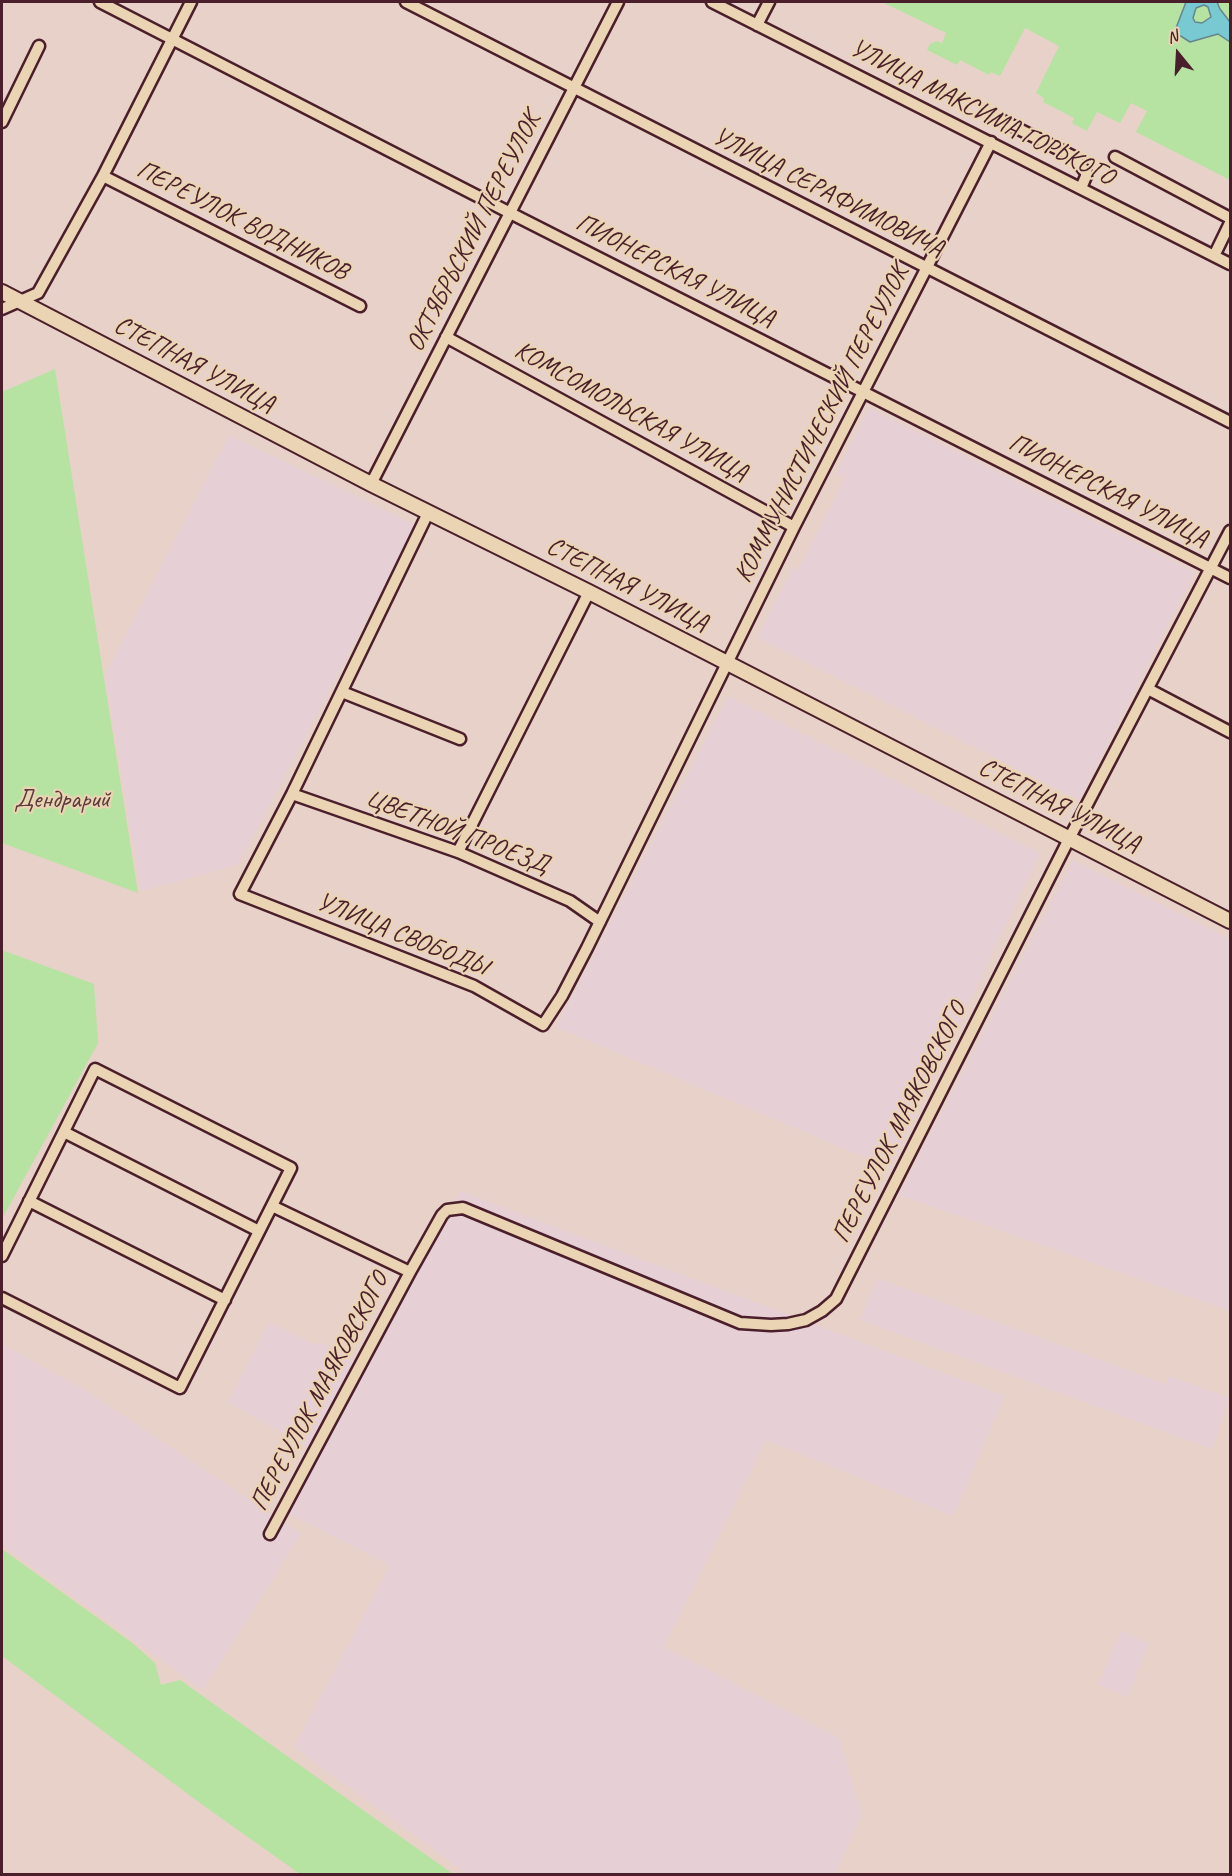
<!DOCTYPE html>
<meta charset="utf-8">
<style>
body{margin:0}
#map{position:relative;width:1232px;height:1876px;overflow:hidden;background:#e8d1c8;font-family:Caveat,sans-serif}
canvas{display:block}
.frame{position:absolute;inset:0;border:3px solid #4a1f2b;pointer-events:none}
.north{position:absolute;left:1148px;top:24px;width:60px;height:60px;-webkit-text-stroke:4px #ead4b3;paint-order:stroke;rotate:342deg;font-size:16px;font-weight:700;line-height:24px;text-align:center;color:#4a1f2b}
.north::after{content:'';display:block;margin:auto;width:21px;height:27px;background:#4a1f2b;clip-path:polygon(50% 0,100% 100%,50% 72%,0 100%)}
</style>
<div id="map">
<canvas width="1232" height="1876"></canvas>
<div class="frame"></div>
<div class="north">N</div>
</div>
<script>
const c = document.querySelector('canvas').getContext('2d');
c.lineJoin = 'round';
function fill(path, color) {
  c.fillStyle = color;
  c.fill(path, 'evenodd');
}
function poly(rows) {
  const path = new Path2D();
  for (const r of rows) {
    path.moveTo(r[0], r[1]);
    for (let i = 2; i < r.length; i += 2) path.lineTo(r[i], r[i + 1]);
  }
  return path;
}
function stroke(path, color, width, dash) {
  c.strokeStyle = color;
  c.lineWidth = width;
  c.lineCap = dash ? 'butt' : 'round';
  c.setLineDash(dash || []);
  c.stroke(path);
}
function drawText(font, color, halo, rows, align = 'center') {
  c.font = font + ' Caveat,sans-serif';
  c.lineWidth = 4.5;
  c.setLineDash([]);
  c.textBaseline = 'middle';
  c.strokeStyle = halo;
  c.fillStyle = color;
  for (const [text, x, y, turn = 0] of rows) {
    c.save();
    c.translate(x, y);
    c.rotate((+turn || 0) * Math.PI / 180);
    c.textAlign = isNaN(turn) ? turn : align;
    if (halo) c.strokeText(text, 0, 0);
    c.fillText(text, 0, 0);
    c.restore();
  }
}
fill(poly([
 [869,408,1195,572,1079,800,757,638,793,568,798,570,845,478,836,473],
 [229,435,416,525,238,865,141,891,105,675],
 [728,696,1040,853,890,1168,556,1027],
 [1073,860,1230,939,1230,1311,899,1195],
 [460,1191,1005,1396,953,1516,766,1440,664,1647,839,1738,862,1815,835,1874,467,1874,294,1747,390,1565,287,1513],
 [877,1278,1166,1384,1169,1376,1229,1398,1212,1449,860,1320],
 [269,1322,313,1344,322,1343,359,1363,312,1450,228,1402],
 [2,1344,85,1390,301,1534,203,1690,2,1545],
 [1121,1631,1149,1644,1127,1697,1098,1685]
]), '#e7cfd6');
fill(poly([
 [882,2,1230,2,1230,180,1136,132,1147,111,1131,103,1120,123,1097,112,1087,131,1072,123,1074,118,1043,102,1044,98,1036,93,1059,46,1025,28,1000,76,991,72,989,75,960,60,957,65,927,50,930,44,937,41,942,43,946,33],
 [55,369,138,893,2,843,2,392],
 [2,950,94,984,98,1043,2,1219],
 [2,1549,131,1642,155,1663,161,1685,180,1680,453,1874,300,1874,204,1806,2,1656]
]), '#b6e3a2');
const water = poly([
 [1186,2,1217,2,1220,9,1230,22,1230,42,1218,34,1190,42,1179,35,1176,28,1186,2],
 [1204,5,1208,7,1211,17,1202,23,1195,22,1193,18,1196,8,1204,5]
]);
fill(water, '#78c9d1');
stroke(water, '#66858f', 1.5);
const minor = poly([
 [100,2,522,219,1230,578],
 [406,2,1230,422],
 [712,2,1230,264],
 [757,25,769,2],
 [1003,121,1074,157,1087,174,1081,188],
 [2,122,39,46],
 [1115,157,1230,218],
 [103,176,360,306],
 [1214,256,1230,223],
 [2,309,38,293,103,176,191,2],
 [446,337,794,527],
 [371,484,618,2],
 [428,513,292,794,240,894,474,986,543,1025,562,996,587,948,794,527,991,142],
 [1148,689,1230,732],
 [342,692,460,739],
 [292,794,458,852,570,901,600,922],
 [458,852,589,592],
 [64,1132,259,1231],
 [29,1201,225,1300],
 [272,1206,410,1272],
 [2,1256,95,1069,291,1168,180,1388,2,1298],
 [270,1534,410,1272,442,1215,447,1210,463,1208,740,1323,771,1325,788,1324,806,1320,822,1311,836,1299,1069,839,1230,531]
]);
const major = poly([
 [2,292,371,484,589,592,1230,921]
]);
stroke(minor, '#4a1f2b', 15);
stroke(major, '#4a1f2b', 18);
stroke(minor, '#ead4b3', 10);
stroke(major, '#ead4b3', 14);
drawText('26px', '#4a1f2b', '#ead4b3', [
 ["УЛИЦА МАКСИМА ГОРЬКОГО",982,113,27],
 ["УЛИЦА СЕРАФИМОВИЧА",828,193,27],
 ["ПЕРЕУЛОК ВОДНИКОВ",242,221,27],
 ["ОКТЯБРЬСКИЙ ПЕРЕУЛОК",474,232,-63],
 ["ПИОНЕРСКАЯ УЛИЦА",675,271,27],
 ["СТЕПНАЯ УЛИЦА",194,365,28],
 ["КОМСОМОЛЬСКАЯ УЛИЦА",631,412,29],
 ["КОММУНИСТИЧЕСКИЙ ПЕРЕУЛОК",822,424,-63],
 ["ПИОНЕРСКАЯ УЛИЦА",1108,491,27],
 ["СТЕПНАЯ УЛИЦА",627,585,27],
 ["СТЕПНАЯ УЛИЦА",1059,806,27],
 ["ЦВЕТНОЙ ПРОЕЗД",457,832,21],
 ["УЛИЦА СВОБОДЫ",402,935,22],
 ["ПЕРЕУЛОК МАЯКОВСКОГО",900,1123,-63],
 ["ПЕРЕУЛОК МАЯКОВСКОГО",320,1392,-62]
]);
drawText('26px', '#5a3c3d', '#ead4b3', [
 ["Дендрарий",62,800]
]);
</script>
